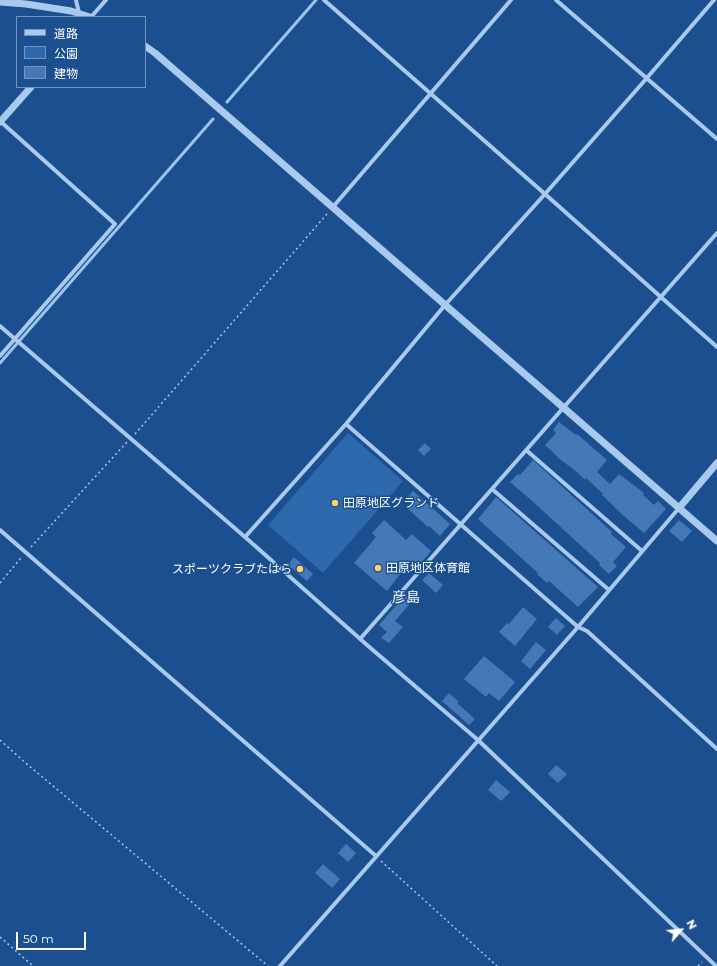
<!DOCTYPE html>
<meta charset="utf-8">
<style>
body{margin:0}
#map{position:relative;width:717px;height:966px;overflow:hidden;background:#1b4f8f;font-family:Montserrat,"Noto Sans JP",sans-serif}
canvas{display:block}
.legend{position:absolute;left:16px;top:16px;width:130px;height:72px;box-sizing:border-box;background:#1b4f8f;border:1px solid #7695bc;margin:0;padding:5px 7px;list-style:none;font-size:12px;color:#fff}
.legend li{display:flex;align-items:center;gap:8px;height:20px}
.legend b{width:20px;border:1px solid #7695bc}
.north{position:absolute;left:661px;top:910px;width:40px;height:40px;-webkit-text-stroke:3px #1b4f8f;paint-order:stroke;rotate:63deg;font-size:11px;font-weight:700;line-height:16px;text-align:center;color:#fff}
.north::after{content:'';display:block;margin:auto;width:14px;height:18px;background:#fff;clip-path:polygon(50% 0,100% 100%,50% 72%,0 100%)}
.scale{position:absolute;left:16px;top:932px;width:70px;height:18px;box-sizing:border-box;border:2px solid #fff;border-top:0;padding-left:5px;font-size:12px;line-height:14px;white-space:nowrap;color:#fff;-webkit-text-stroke:3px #1b4f8f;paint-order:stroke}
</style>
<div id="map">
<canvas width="717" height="966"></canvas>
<ul class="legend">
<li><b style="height:5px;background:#a9c9ee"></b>道路</li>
<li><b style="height:11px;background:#2e69ad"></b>公園</li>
<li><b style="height:11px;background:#4478b7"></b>建物</li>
</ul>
<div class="north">N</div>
<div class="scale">50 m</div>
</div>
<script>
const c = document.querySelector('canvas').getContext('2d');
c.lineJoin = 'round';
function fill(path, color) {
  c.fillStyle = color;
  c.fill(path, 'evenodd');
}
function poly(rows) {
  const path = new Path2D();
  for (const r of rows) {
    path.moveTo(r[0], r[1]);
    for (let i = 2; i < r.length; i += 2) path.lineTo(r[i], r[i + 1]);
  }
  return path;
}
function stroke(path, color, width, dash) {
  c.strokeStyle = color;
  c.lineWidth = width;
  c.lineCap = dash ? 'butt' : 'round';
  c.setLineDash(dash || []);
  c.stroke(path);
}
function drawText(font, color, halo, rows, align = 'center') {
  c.font = font + ' Montserrat,"Noto Sans JP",sans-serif';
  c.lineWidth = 3;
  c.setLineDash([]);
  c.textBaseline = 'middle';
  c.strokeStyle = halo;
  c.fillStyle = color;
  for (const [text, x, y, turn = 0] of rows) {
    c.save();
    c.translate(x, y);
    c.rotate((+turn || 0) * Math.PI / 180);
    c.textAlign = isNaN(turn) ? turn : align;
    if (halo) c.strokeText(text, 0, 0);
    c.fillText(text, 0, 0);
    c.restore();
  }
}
fill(poly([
 [348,433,403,481,323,573,268,525]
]), '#2e69ad');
stroke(poly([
 [227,102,316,0],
 [0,363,213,119]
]), '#9cc4f0', 3);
fill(poly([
 [559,422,576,435,577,434,607,460,597,472,610,484,619,474,644,493,643,495,654,505,658,501,666,509,644,533,625,517,602,495,603,494,586,478,585,480,577,472,557,457,558,457,545,445,556,433,553,430],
 [425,443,431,449,424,456,418,450],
 [533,460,612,532,611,534,626,547,613,562,617,566,609,574,599,565,600,563,531,500,510,482,518,474,520,475],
 [413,491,450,524,440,536,429,526,428,527,408,509,411,505,405,500],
 [496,497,598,587,578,607,549,581,547,583,537,574,538,573,478,519],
 [384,520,406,540,412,534,431,551,416,569,409,563,387,591,354,563,376,537,372,533],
 [679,520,692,531,682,542,669,531],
 [294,557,313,574,307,581,288,565],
 [429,573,443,585,436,593,422,580],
 [406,594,413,600,395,621,403,627,389,643,381,638,387,632,379,625],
 [523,607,537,619,515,646,499,632,507,623,509,624],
 [556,618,565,626,557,635,548,627],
 [536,642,546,650,530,669,521,661],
 [484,656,515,682,499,701,489,693,486,697,464,679],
 [449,693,459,702,457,703,475,719,469,725,442,701],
 [556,765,567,774,558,783,548,774],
 [496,780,510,792,501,801,488,790],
 [346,844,356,853,348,862,338,853],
 [323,864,340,879,332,888,315,873]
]), '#4478b7');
stroke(poly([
 [135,434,327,214],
 [31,547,127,442],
 [0,583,21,558],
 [0,740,28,765,268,966],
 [381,861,497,966],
 [0,937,33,966],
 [698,966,702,962]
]), '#a9c9ee', 1.5, [2, 3]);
stroke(poly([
 [76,0,79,13],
 [324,0,545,194,717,347],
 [556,0,717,139],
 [91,17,106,0],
 [332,208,511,0],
 [0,326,245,537,367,645,478,740,716,966],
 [0,356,115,224,0,121],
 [346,424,578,627,587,631,717,749],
 [526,450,642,551],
 [492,489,609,590],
 [0,530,376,856],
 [245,537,346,424,445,305,545,194,646,79,714,0],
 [360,639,717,233],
 [280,966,578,627,679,508]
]), '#a9c9ee', 4);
stroke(poly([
 [0,2,26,4,71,11,90,17],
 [145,46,155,53,717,541],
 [0,122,31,87],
 [679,508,717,463]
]), '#a9c9ee', 7);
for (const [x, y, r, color] of [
 [335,503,4,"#ffd166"],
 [378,568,4,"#ffd166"],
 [300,569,4,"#ffd166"]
]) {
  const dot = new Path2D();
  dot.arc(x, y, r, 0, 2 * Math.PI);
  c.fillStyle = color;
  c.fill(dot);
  stroke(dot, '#1b4f8f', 1.5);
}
drawText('12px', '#fff', '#1b4f8f', [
 ["田原地区グランド",343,503],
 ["田原地区体育館",386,568],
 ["スポーツクラブたはら",292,569,"right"]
], 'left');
drawText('14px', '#fff', '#1b4f8f', [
 ["彦島",406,598]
]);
</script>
